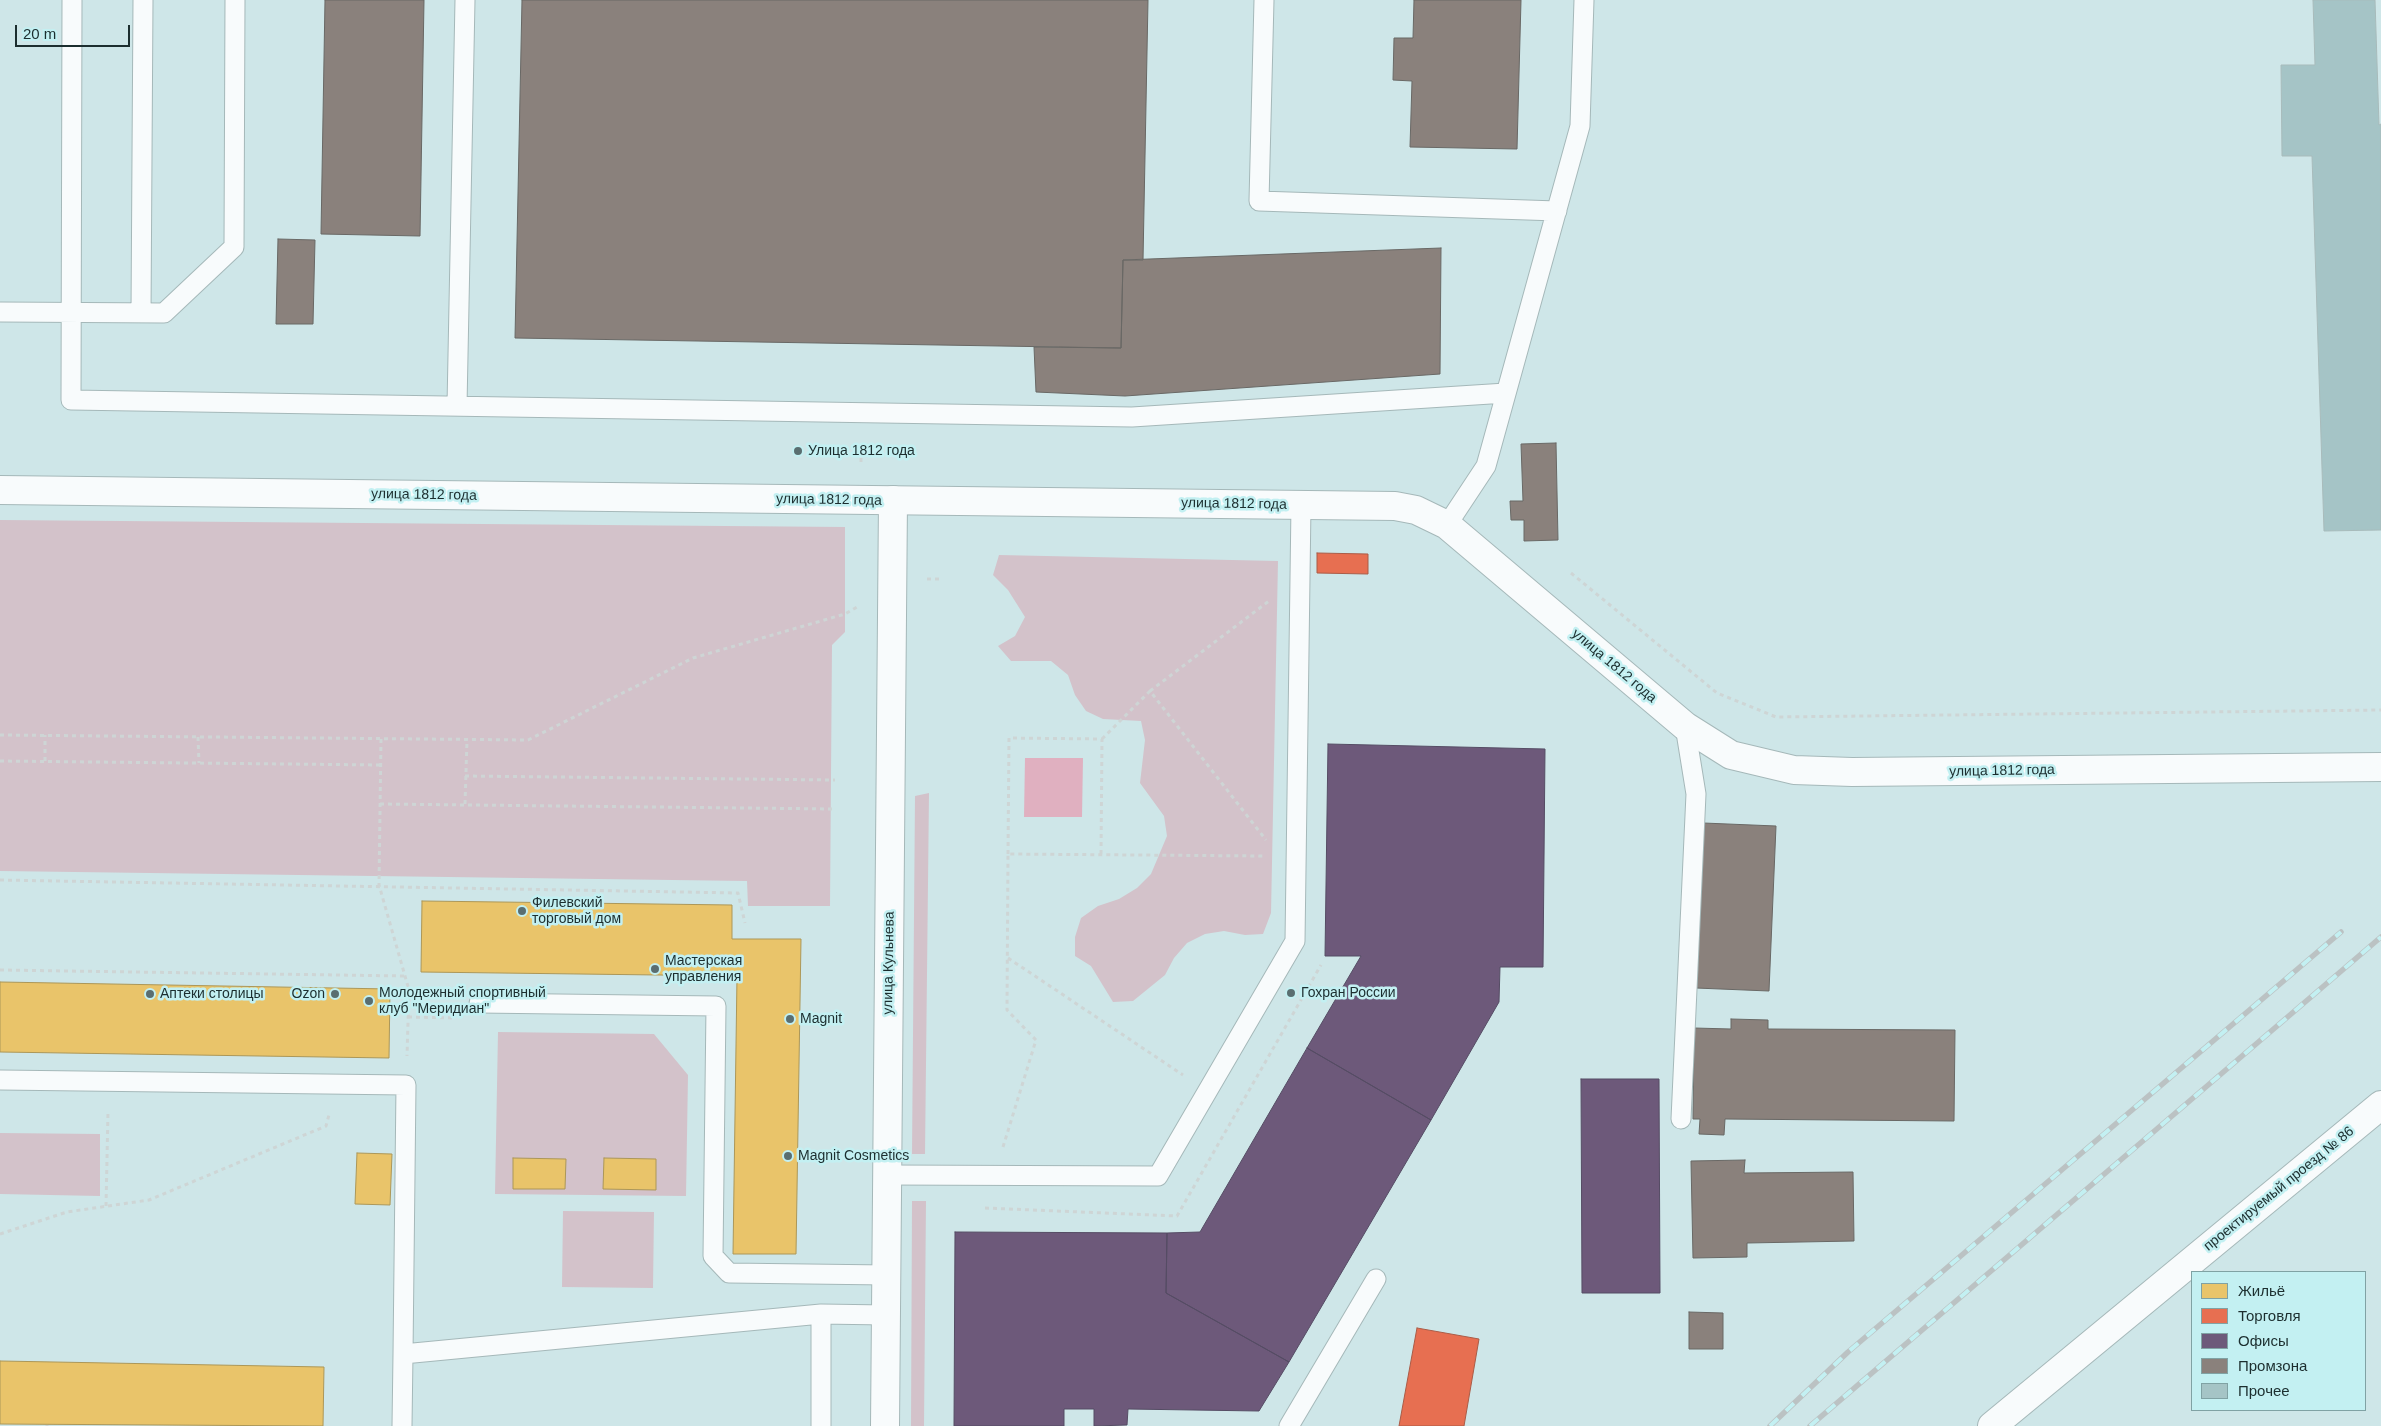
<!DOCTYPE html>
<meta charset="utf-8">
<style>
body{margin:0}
#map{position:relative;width:2381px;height:1426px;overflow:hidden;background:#cee6e8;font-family:Helvetica,sans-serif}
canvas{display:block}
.legend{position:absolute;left:2191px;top:1271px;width:175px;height:140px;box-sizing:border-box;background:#c3f0f2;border:1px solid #80a2a4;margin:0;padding:6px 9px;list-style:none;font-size:15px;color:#1c2e2f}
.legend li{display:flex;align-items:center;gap:10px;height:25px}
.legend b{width:25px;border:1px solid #80a2a4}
.scale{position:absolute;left:15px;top:25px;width:115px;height:22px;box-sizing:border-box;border:2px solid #1c2e2f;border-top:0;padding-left:6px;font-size:15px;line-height:18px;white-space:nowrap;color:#1c2e2f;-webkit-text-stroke:4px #c3f0f2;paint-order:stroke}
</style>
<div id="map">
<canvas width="2381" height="1426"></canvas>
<ul class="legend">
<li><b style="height:14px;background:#e9c46a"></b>Жильё</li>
<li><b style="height:14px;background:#e76f51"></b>Торговля</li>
<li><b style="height:14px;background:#6d597a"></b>Офисы</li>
<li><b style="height:14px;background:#8a817c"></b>Промзона</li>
<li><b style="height:14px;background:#a5c4c6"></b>Прочее</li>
</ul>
<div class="scale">20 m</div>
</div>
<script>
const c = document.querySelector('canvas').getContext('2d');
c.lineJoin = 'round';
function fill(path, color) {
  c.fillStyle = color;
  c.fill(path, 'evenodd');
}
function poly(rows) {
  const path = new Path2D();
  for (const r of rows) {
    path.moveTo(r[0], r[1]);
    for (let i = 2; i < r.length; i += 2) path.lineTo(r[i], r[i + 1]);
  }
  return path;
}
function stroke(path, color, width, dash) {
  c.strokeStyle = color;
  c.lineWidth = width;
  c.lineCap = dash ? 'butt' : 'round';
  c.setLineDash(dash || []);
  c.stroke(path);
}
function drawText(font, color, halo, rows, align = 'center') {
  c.font = font + ' Helvetica,sans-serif';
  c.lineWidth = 5;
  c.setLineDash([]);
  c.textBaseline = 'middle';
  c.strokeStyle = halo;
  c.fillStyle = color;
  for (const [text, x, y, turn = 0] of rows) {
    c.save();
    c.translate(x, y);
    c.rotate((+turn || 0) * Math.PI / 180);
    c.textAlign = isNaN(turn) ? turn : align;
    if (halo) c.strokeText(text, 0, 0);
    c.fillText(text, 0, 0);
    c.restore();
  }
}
fill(poly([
 [0,520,845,527,845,632,832,645,830,906,748,906,747,881,0,871],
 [999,555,1278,561,1271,913,1263,934,1245,935,1224,931,1205,934,1187,943,1174,958,1165,975,1133,1001,1113,1002,1091,966,1075,956,1075,937,1081,918,1098,906,1119,899,1137,888,1151,874,1167,836,1164,816,1140,783,1145,740,1141,721,1103,719,1086,711,1075,695,1068,675,1051,661,1011,661,998,646,1015,636,1025,617,1008,590,993,575],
 [929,793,925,1154,912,1154,915,796],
 [498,1032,654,1034,688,1075,686,1196,495,1194],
 [0,1133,100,1134,100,1196,0,1194],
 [912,1201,926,1201,924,1426,911,1426],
 [563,1211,654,1212,653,1288,562,1287]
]), '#d3c2ca');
fill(poly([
 [1025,758,1083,758,1082,817,1024,817]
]), '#e0b0c0');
const homes = poly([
 [422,901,732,905,732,939,801,939,796,1254,733,1254,737,976,421,972,422,901],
 [0,982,390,989,389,1058,0,1052,0,982],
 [357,1153,392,1154,390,1205,355,1204,357,1153],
 [513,1158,566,1159,565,1189,513,1189,513,1158],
 [604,1158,656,1159,656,1190,603,1189,604,1158],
 [0,1361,324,1367,323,1426,0,1424,0,1361]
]);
fill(homes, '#e9c46a');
stroke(homes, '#ac9758', 1);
const shops = poly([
 [1317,553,1368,554,1368,574,1317,573,1317,553],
 [1417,1328,1479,1339,1464,1426,1399,1426,1417,1328]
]);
fill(shops, '#e76f51');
stroke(shops, '#aa5c47', 1);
const offices = poly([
 [1328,744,1545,749,1543,967,1500,967,1499,1002,1431,1120,1307,1048,1361,956,1325,956,1328,744],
 [1307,1048,1431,1120,1289,1362,1166,1293,1167,1233,1200,1232,1307,1048],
 [1581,1079,1659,1079,1660,1293,1582,1293,1581,1079],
 [955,1232,1167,1233,1166,1293,1289,1362,1259,1411,1128,1409,1127,1425,1094,1426,1094,1409,1064,1409,1064,1426,954,1426,955,1232]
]);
fill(offices, '#6d597a');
stroke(offices, '#554c64', 1);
const industry = poly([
 [325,0,424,0,420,236,321,234,325,0],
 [522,0,1148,0,1143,260,1123,260,1121,348,515,338,522,0],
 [1414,0,1521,0,1517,149,1410,147,1412,81,1393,80,1394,38,1413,38,1414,0],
 [278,239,315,240,313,324,276,324,278,239],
 [1441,248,1440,374,1125,396,1036,392,1034,347,1121,348,1123,260,1441,248],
 [1556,443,1558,540,1524,541,1524,520,1511,520,1510,501,1523,501,1521,444,1556,443],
 [1703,823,1776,826,1769,991,1696,988,1703,823],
 [1731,1019,1768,1020,1768,1029,1955,1030,1954,1121,1725,1119,1724,1135,1699,1134,1700,1119,1693,1119,1694,1028,1731,1029,1731,1019],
 [1745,1160,1744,1173,1853,1172,1854,1241,1747,1243,1747,1257,1693,1258,1691,1161,1745,1160],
 [1689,1312,1723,1313,1723,1349,1689,1349,1689,1312]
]);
fill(industry, '#8a817c');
stroke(industry, '#696865', 1);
const building = poly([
 [2313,0,2375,0,2379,125,2381,124,2381,530,2324,531,2312,156,2282,156,2281,65,2315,65,2313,0]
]);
fill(building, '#a5c4c6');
stroke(building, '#a8bbbb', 1);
const lane = poly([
 [72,0,71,400,1132,417,1506,393],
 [1264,0,1259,201,1557,211],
 [0,312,164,313,234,247,235,0],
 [141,313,143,0],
 [457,406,465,0],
 [1447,525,1486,466,1580,126,1584,0],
 [479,1003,716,1006,713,1256,729,1273,887,1275],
 [0,1080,406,1085,403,1354],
 [1681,1119,1696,794,1685,726],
 [887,1175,1158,1176,1295,941,1301,505],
 [821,1314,821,1426],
 [402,1426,403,1354,821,1314,886,1315],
 [1289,1426,1376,1279]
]);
const street = poly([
 [885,1426,893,500]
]);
const secondary = poly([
 [0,490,1395,506,1416,510,1447,525,1685,726,1731,755,1794,770,1852,772,2381,767],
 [1992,1426,2381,1105]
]);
stroke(lane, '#a5b8b9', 21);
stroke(street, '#a5b8b9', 30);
stroke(secondary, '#a5b8b9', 30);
stroke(poly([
 [861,462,861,451],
 [1571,573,1717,693,1776,717,2381,710],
 [927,579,943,579],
 [1150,691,1269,601],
 [0,735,528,740,693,658,845,614,857,607],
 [198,737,199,763],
 [381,739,379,885,409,990,407,1056],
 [1102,739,1150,691,1266,840],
 [0,761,381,765],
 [45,761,45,735],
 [465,776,835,780],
 [380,804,835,809],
 [465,804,467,740],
 [1008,854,1009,738,1102,739,1101,854],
 [0,880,738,893,745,923],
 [1008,958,1183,1075],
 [0,970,405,976],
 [408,1017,455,1018],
 [1003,1147,1036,1040,1007,1010,1008,854,1266,856],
 [106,1206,108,1112],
 [985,1208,1177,1216,1321,965],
 [0,1234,67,1212,149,1200,326,1126,329,1115],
 [47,1426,47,1425]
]), '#ced5d5', 3, [4, 4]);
stroke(lane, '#f8fbfc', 19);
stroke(street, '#f8fbfc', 28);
stroke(secondary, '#f8fbfc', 28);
const rail = poly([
 [1770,1426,1848,1352,2341,932],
 [1810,1426,2381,937]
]);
stroke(rail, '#bbc2c3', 5.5);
stroke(rail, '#c3f0f2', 4, [11]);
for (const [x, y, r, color] of [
 [798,451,5,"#5a6e70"],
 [522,911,5,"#5a6e70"],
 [655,969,5,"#5a6e70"],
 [1291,993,5,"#5a6e70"],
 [150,994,5,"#5a6e70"],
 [335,994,5,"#5a6e70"],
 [369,1001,5,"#5a6e70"],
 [790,1019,5,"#5a6e70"],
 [788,1156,5,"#5a6e70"]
]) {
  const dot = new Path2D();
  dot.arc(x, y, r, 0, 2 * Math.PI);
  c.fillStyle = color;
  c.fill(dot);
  stroke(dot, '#c3f0f2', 2);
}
drawText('14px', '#1c2e2f', '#c3f0f2', [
 ["Улица 1812 года",808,451],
 ["Филевский",532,903],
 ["торговый дом",532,919],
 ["Мастерская",665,961],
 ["управления",665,977],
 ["Молодежный спортивный",379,993],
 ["клуб \"Меридиан\"",379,1009],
 ["Гохран России",1301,993],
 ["Аптеки столицы",160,994],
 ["Ozon",325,994,"right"],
 ["Magnit",800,1019],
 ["Magnit Cosmetics",798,1156]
], 'left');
drawText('14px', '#1c2e2f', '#c3f0f2', [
 ["улица 1812 года",424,495,1],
 ["улица 1812 года",829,500,1],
 ["улица 1812 года",1234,504,1],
 ["улица 1812 года",1614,666,40],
 ["улица 1812 года",2002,771,-1],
 ["улица Кульнева",889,963,-89],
 ["проектируемый проезд № 86",2279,1189,-39]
]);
</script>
